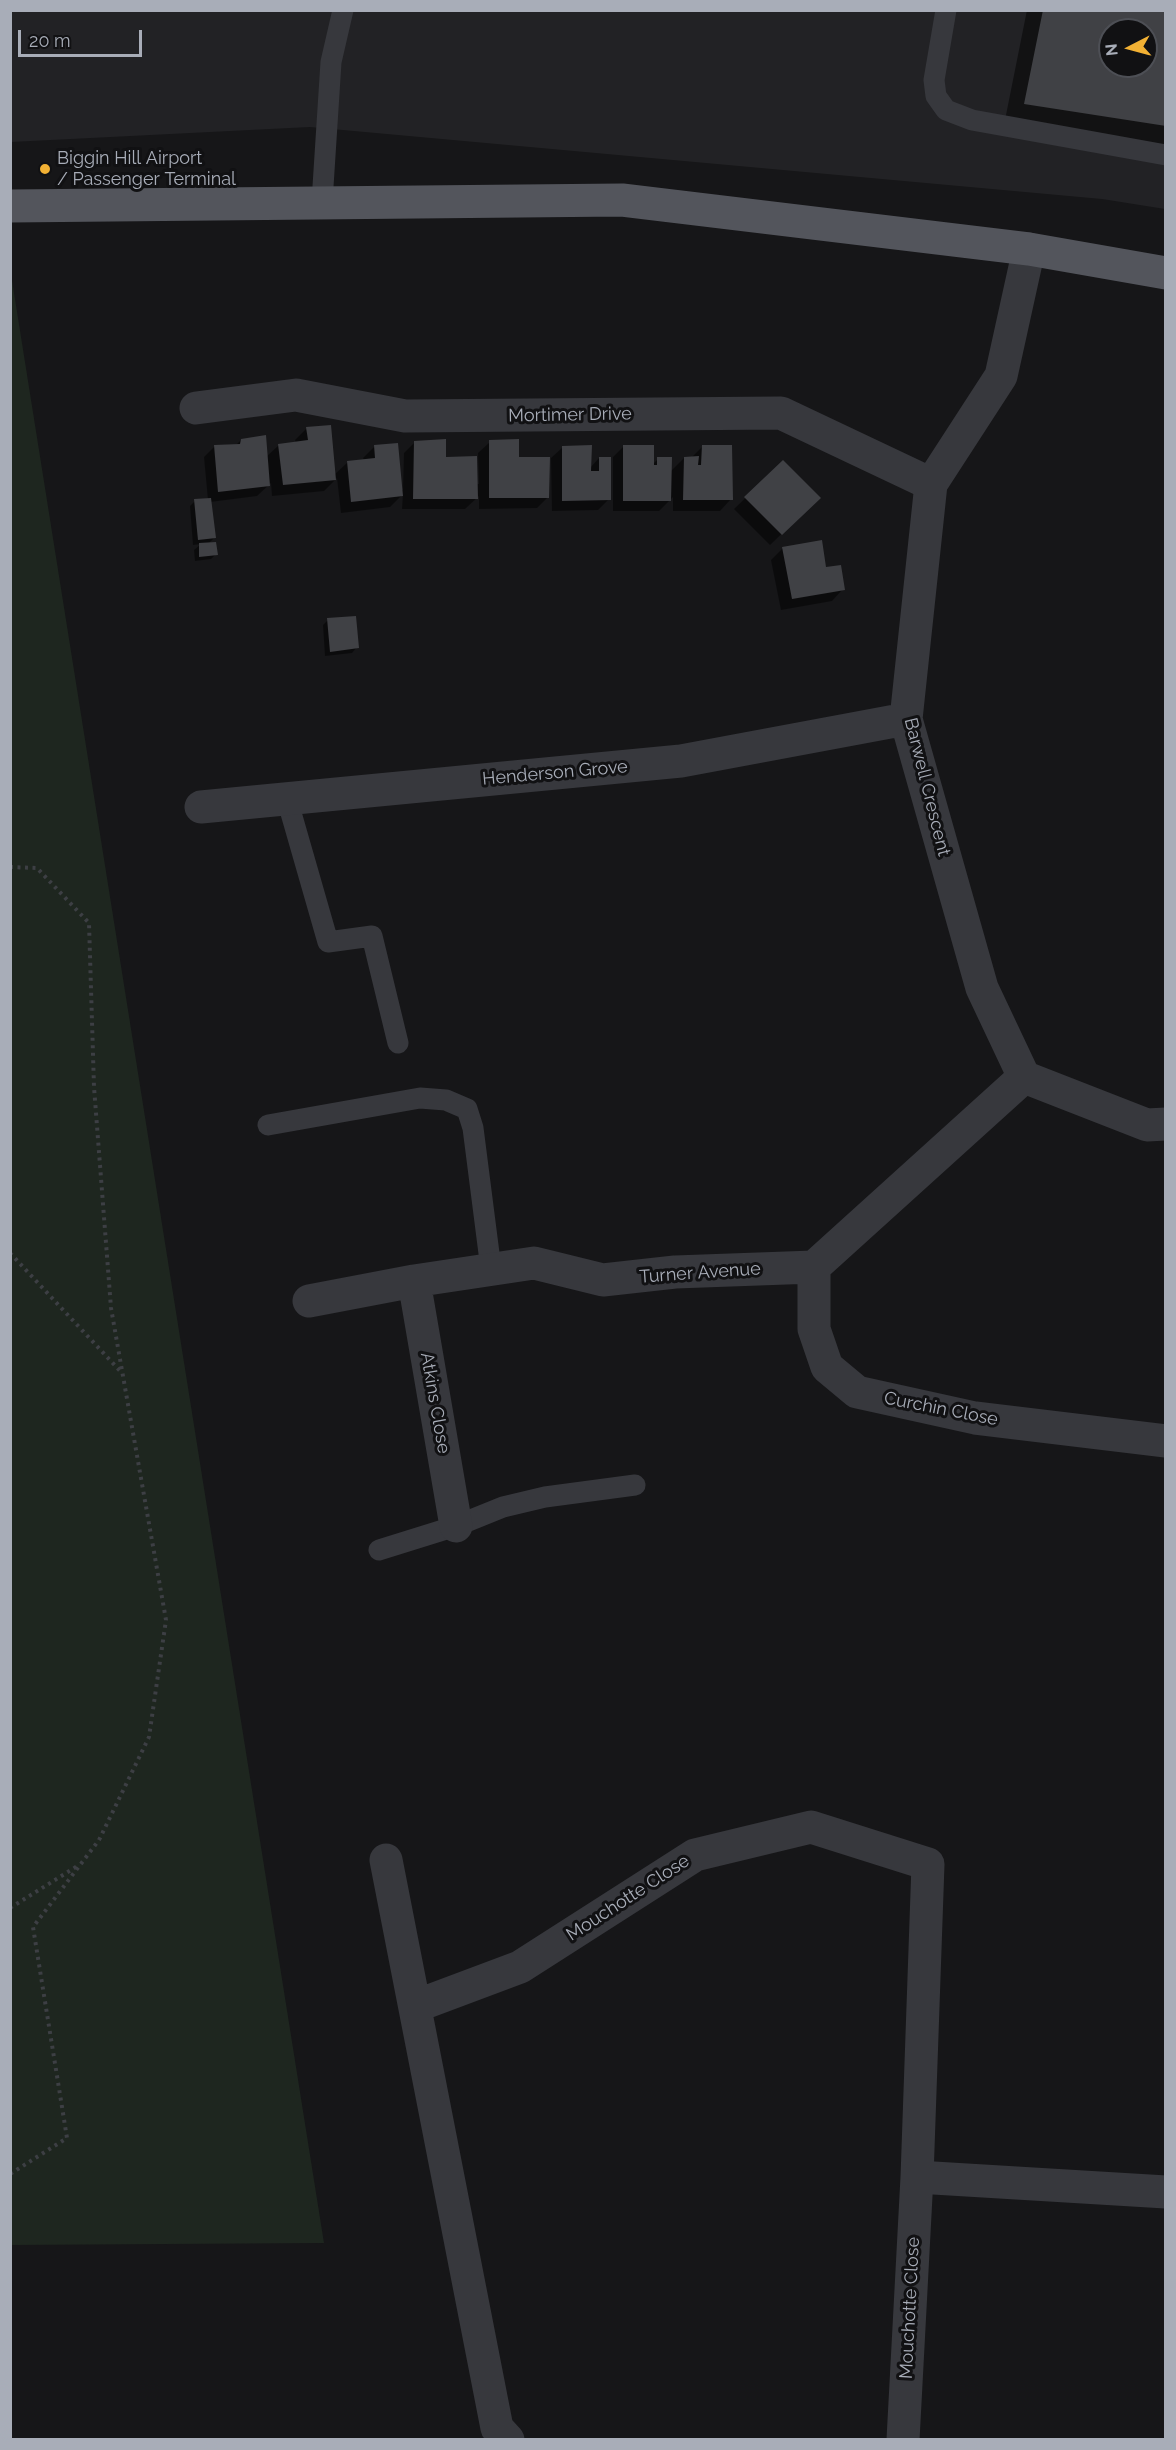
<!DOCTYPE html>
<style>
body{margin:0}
#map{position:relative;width:1176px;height:2450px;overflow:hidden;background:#161618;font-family:Raleway,sans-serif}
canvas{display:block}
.frame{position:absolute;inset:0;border:12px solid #a8adb8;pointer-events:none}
.north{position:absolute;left:1098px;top:18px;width:60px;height:60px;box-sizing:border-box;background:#111113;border:2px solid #4d4f55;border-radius:50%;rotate:264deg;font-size:16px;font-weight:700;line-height:24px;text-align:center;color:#a8adb8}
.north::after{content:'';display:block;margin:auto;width:21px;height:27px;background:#f2b134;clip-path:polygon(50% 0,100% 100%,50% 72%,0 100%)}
.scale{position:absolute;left:18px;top:30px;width:124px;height:27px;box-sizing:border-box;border:3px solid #a8adb8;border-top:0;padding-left:8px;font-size:18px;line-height:21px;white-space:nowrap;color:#a8adb8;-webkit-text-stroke:4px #111113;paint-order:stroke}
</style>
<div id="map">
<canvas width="1176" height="2450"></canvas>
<div class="frame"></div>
<div class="north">N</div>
<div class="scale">20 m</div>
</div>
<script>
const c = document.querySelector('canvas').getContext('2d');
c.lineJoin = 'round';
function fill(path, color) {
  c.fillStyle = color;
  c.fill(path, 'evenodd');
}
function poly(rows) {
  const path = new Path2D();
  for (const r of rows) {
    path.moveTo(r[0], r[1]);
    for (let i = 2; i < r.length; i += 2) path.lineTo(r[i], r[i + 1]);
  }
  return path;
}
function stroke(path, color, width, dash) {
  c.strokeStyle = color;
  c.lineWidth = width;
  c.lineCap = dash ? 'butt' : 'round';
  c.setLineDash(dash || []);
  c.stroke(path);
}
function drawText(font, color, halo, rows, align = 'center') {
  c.font = font + ' Raleway,sans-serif';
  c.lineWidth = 6;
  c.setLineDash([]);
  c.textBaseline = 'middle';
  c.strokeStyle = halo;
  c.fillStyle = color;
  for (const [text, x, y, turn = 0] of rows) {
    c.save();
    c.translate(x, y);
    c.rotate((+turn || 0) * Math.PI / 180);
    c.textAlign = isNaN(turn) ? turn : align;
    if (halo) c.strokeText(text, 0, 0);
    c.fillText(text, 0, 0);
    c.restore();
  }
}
fill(poly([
 [11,11,1165,11,1165,209,1102,199,310,127,11,142],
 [1110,30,1146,30,1146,66,1110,66]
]), '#222225');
fill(poly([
 [10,274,11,274,324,2243,11,2245]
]), '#1e261f');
fill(poly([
 [1027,10,1166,10,1166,150,1004,125],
 [1110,30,1146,30,1146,66,1110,66],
 [306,429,334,475,348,462,364,460,363,458,374,447,401,490,403,490,404,453,415,442,445,459,476,484,479,484,478,453,490,442,518,459,548,497,537,508,479,509,479,496,465,509,402,509,403,494,390,507,341,513,337,478,324,491,272,496,271,483,257,496,210,502,214,538,208,544,216,554,211,559,195,561,194,550,201,544,193,545,190,506,195,501,208,500,204,457,215,446,236,445,241,440,266,457,279,445,296,443,295,440],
 [624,446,653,464,658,459,670,472,684,458,691,458,702,447,731,499,720,511,673,511,673,497,659,511,613,511,613,457],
 [563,447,590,468,599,458,609,499,598,510,552,511,551,458],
 [783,462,819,498,770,545,734,509],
 [821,542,825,569,843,589,832,601,781,610,771,560,782,549],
 [328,620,357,647,352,653,325,656,323,625]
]), '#0007');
fill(poly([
 [1043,10,1166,10,1166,126,1024,104],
 [1110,30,1146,30,1146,66,1110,66],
 [331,425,336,480,283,485,278,444,308,440,306,427],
 [266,435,270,486,218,492,214,445,240,444,241,439],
 [446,439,446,457,477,456,478,499,413,499,414,441],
 [519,439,519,457,550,457,549,498,489,498,489,440],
 [398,443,403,496,351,502,347,461,375,458,374,445],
 [592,445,591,471,599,471,599,457,611,457,611,500,562,501,562,446],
 [623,445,654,445,654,465,657,465,657,457,672,457,671,501,623,501],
 [702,445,732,445,733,500,683,500,684,457,699,456,698,465,701,465],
 [783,460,821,498,782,535,744,497],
 [211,498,216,538,198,540,194,499],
 [822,540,826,567,841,565,845,590,792,599,782,547],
 [216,542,218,555,199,557,199,543],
 [356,616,359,648,330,652,327,618]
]), '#404145');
stroke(poly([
 [10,867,37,868,89,923,94,1087,111,1308,166,1620,149,1737,99,1840,33,1927,67,2138,10,2174],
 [10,1253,122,1373],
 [10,1908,79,1865]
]), '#3d3f44', 4, [3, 4.5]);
stroke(poly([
 [946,10,934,80,936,96,946,110,972,120,1166,155],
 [322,202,331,62,343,10],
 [287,799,328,942,372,936,398,1043],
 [268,1125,420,1098,446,1100,467,1109,473,1128,491,1269],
 [379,1550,456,1526,503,1507,545,1497,635,1485]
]), '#37383d', 21);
stroke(poly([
 [1029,249,1001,376,931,484,906,719,982,988,1024,1077,1147,1125,1166,1124],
 [196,408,296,395,405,416,781,413,931,484],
 [201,807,681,761,906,719],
 [814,1267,814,1329,827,1367,857,1392,975,1418,1166,1441],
 [414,1281,456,1526],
 [309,1301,414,1281,534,1263,603,1280,675,1272,814,1267,1024,1077],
 [386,1860,497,2428,508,2440],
 [416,2006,520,1967,695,1855,811,1827,928,1864,917,2177,903,2440],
 [917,2177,1166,2192]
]), '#37383d', 33);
stroke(poly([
 [10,206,622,200,1029,249,1166,273]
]), '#53555c', 33);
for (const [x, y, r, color] of [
 [45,169,6,"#f2b134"]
]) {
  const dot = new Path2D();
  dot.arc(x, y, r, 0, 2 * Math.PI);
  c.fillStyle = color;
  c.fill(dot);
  stroke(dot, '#111113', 2);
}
drawText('18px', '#a8adb8', '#111113', [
 ["Biggin Hill Airport",57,159],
 ["/ Passenger Terminal",57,180]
], 'left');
drawText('18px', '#a8adb8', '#111113', [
 ["Mortimer Drive",570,415,-1],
 ["Henderson Grove",555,773,-5],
 ["Barwell Crescent",927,787,76],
 ["Turner Avenue",700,1273,-4],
 ["Atkins Close",435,1403,80],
 ["Curchin Close",941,1409,11],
 ["Mouchotte Close",628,1898,-33],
 ["Mouchotte Close",910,2308,-87]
]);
</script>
